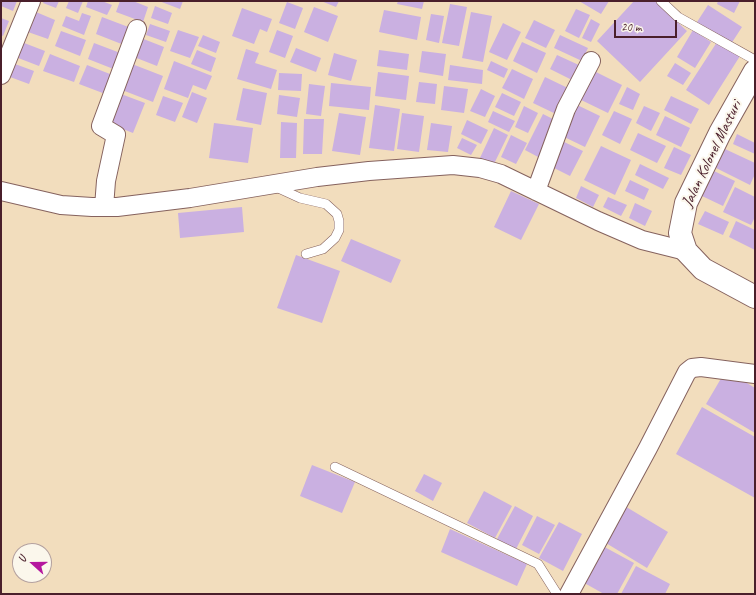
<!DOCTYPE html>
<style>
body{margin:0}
#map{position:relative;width:756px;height:595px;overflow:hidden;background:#f2ddbd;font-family:Caveat,sans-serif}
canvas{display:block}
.frame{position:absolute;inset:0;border:2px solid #4a1f2b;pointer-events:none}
.north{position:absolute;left:12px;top:543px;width:40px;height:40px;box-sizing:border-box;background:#fbf7ec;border:1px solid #b4a19f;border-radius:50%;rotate:291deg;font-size:11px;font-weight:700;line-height:16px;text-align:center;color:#4a1f2b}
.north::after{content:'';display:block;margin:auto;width:14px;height:18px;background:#b5179e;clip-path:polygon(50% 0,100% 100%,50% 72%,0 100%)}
.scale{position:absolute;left:614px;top:20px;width:63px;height:18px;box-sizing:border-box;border:2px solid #4a1f2b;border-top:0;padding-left:5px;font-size:12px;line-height:14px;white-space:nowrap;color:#4a1f2b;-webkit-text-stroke:3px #fbf7ec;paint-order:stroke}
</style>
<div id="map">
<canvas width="756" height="595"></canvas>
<div class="frame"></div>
<div class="north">U</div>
<div class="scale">20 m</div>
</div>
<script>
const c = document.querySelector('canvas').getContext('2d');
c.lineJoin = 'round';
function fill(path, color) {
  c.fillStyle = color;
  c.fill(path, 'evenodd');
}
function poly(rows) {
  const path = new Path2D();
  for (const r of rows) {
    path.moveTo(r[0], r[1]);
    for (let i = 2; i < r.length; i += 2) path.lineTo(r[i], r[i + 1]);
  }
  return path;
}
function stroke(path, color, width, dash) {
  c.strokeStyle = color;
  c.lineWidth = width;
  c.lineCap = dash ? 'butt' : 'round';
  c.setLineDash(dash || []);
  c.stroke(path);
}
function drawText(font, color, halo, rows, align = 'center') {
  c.font = font + ' Caveat,sans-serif';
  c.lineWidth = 4;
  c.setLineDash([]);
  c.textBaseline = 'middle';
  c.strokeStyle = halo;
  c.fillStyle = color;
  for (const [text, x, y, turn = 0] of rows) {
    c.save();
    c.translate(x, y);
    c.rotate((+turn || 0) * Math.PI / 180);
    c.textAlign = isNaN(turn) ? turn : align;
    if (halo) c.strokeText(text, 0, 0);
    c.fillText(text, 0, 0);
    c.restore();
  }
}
fill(poly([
 [1,1,17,1,13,11,1,6],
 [44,1,59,1,56,8,43,3],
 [69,1,83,1,78,13,66,8],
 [88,1,102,1,112,5,107,15,86,7],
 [120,1,133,1,148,7,143,22,116,12],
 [159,1,183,1,180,9],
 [321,1,339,1,336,7],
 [398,1,424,1,422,9,397,4],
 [579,1,609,1,601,14],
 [634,1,655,1,687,31,640,82,597,41],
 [718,1,740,1,734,13,717,4],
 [287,2,303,8,295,29,279,23],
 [450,4,467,7,459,46,442,43],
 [708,5,742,27,731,44,697,22],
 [155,6,172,13,168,24,151,18],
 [314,7,338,16,328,42,304,32],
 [242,8,272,19,267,32,260,29,254,44,232,36],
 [576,9,590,15,579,38,565,31],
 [384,10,421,17,417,40,379,32],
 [36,12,55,20,48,39,28,32],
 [471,12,492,16,483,62,462,58],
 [82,13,91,16,84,35,62,26,66,16,79,21],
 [431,14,444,16,439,43,426,40],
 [102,17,131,28,124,45,96,34],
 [1,18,9,21,3,36,1,35],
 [591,19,600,24,591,42,582,38],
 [534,20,555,30,546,48,525,38],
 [503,23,521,32,507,60,489,52],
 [150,24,170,31,166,42,146,35],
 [178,30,199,37,190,58,170,51],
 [277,30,293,36,285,58,269,52],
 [693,30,711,42,695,68,677,57],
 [61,31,86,40,80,56,55,46],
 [203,35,220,42,216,53,198,46],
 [560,35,588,48,582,61,554,48],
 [141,38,164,47,157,66,134,57],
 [19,41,45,51,39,66,13,56],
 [522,42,546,53,537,73,513,61],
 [717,42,740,56,709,105,686,90],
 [94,43,123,54,116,70,88,59],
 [296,48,321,58,316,72,290,62],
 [246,49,259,53,255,63,277,70,271,89,237,79],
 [197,50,216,58,211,72,191,64],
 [379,50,409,54,407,70,377,66],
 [422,51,446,54,443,76,419,72],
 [334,53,357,60,351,81,328,75],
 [50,54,80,66,74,82,43,71],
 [557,55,581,66,574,81,550,69],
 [7,61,34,71,29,84,2,74],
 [174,61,212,76,206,90,193,85,188,98,164,89],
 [491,61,508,69,504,78,487,70],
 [675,63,691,73,683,85,667,76],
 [132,64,163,76,153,102,122,90],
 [87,65,115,76,108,95,79,84],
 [450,65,483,70,482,84,448,80],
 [512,69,533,79,524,99,502,88],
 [590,69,622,85,608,113,577,98],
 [378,72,409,76,406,100,375,96],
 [279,73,302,74,301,91,278,90],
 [545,77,572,90,560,116,533,103],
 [419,82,437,84,435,104,416,102],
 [331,83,371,87,369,110,329,106],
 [309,84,325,86,321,116,306,114],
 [444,86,468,89,464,113,441,110],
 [627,87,640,94,633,110,619,104],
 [243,88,267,93,261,125,236,120],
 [481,89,495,96,485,117,470,111],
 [192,92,207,98,197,123,182,117],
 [502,93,521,102,514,116,495,107],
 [121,94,145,103,133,133,110,124],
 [279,95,300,98,297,117,277,114],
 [163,96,183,103,175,122,156,115],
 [671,96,699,109,691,124,664,110],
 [573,103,600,116,585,147,558,134],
 [375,105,400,109,394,151,369,148],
 [524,106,538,113,528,133,515,127],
 [644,106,660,113,651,131,636,123],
 [493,111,515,121,509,132,488,122],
 [614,111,632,119,620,144,602,135],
 [339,113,366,117,360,155,332,151],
 [402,113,424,116,419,152,397,149],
 [543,114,557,121,540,158,525,150],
 [665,116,690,128,681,147,656,135],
 [304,119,324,119,322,154,303,154],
 [467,120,488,130,481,144,461,134],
 [281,122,297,123,296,158,280,158],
 [214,123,253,128,248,163,209,158],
 [431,123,452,126,448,152,427,150],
 [494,128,508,135,493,166,479,160],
 [638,133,666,146,657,163,630,150],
 [737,134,755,143,755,154,733,144],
 [511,135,527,143,516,164,501,157],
 [462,138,477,145,471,155,457,148],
 [560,140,583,151,570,176,548,165],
 [601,146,631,160,615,195,584,180],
 [674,147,691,155,681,175,664,168],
 [725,149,755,163,755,174,750,185,716,168],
 [640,164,669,178,663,189,635,175],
 [714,171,735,181,723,206,702,196],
 [630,180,649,189,644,200,625,191],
 [581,186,599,195,593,207,576,198],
 [735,187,755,197,755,217,751,225,723,212],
 [511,191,539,204,521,240,494,227],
 [608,197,627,205,621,216,603,207],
 [635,203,652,211,645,226,629,218],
 [242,207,244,232,180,238,178,213],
 [705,211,729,222,723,235,698,224],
 [736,221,755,230,755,250,729,237],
 [351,239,401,260,391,283,341,261],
 [296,255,340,271,322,323,277,308],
 [726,370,755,388,755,433,706,404],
 [702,407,755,437,755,498,676,454],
 [312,465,355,482,342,513,300,496],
 [424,474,442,483,433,501,415,491],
 [484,491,512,506,495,538,467,523],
 [623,505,668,532,647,568,601,540],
 [515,506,533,516,516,549,497,539],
 [537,516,555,525,539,554,522,545],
 [559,522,582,534,563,571,539,558],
 [450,529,527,564,517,586,441,552],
 [599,544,634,563,617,594,604,594,579,580],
 [636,566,670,584,665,594,621,594]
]), '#cab0e1');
const lane = poly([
 [661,1,678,17,755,60],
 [276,187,300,198,326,204,337,214,339,221,339,230,335,238,323,249,306,254],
 [335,467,538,564,557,594]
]);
const street = poly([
 [1,75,31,1],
 [1,191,61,205,92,207,117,207,190,198,317,177,369,171,453,165,480,168,501,174,598,221,642,240,686,251],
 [536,191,566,109,591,61],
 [104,207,106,181,116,135,101,126,137,29],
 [569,594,648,448,687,372,692,368,701,367,755,374]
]);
const primary = poly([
 [755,71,720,133,686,203,680,233,686,251,703,269,755,297]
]);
stroke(lane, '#85625e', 10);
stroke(street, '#85625e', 20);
stroke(primary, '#85625e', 24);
stroke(lane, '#fff', 9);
stroke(street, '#fff', 18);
stroke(primary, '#fff', 22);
drawText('16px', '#4a1f2b', '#fbf7ec', [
 ["Jalan Kolonel Masturi",712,154,-64]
]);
</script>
